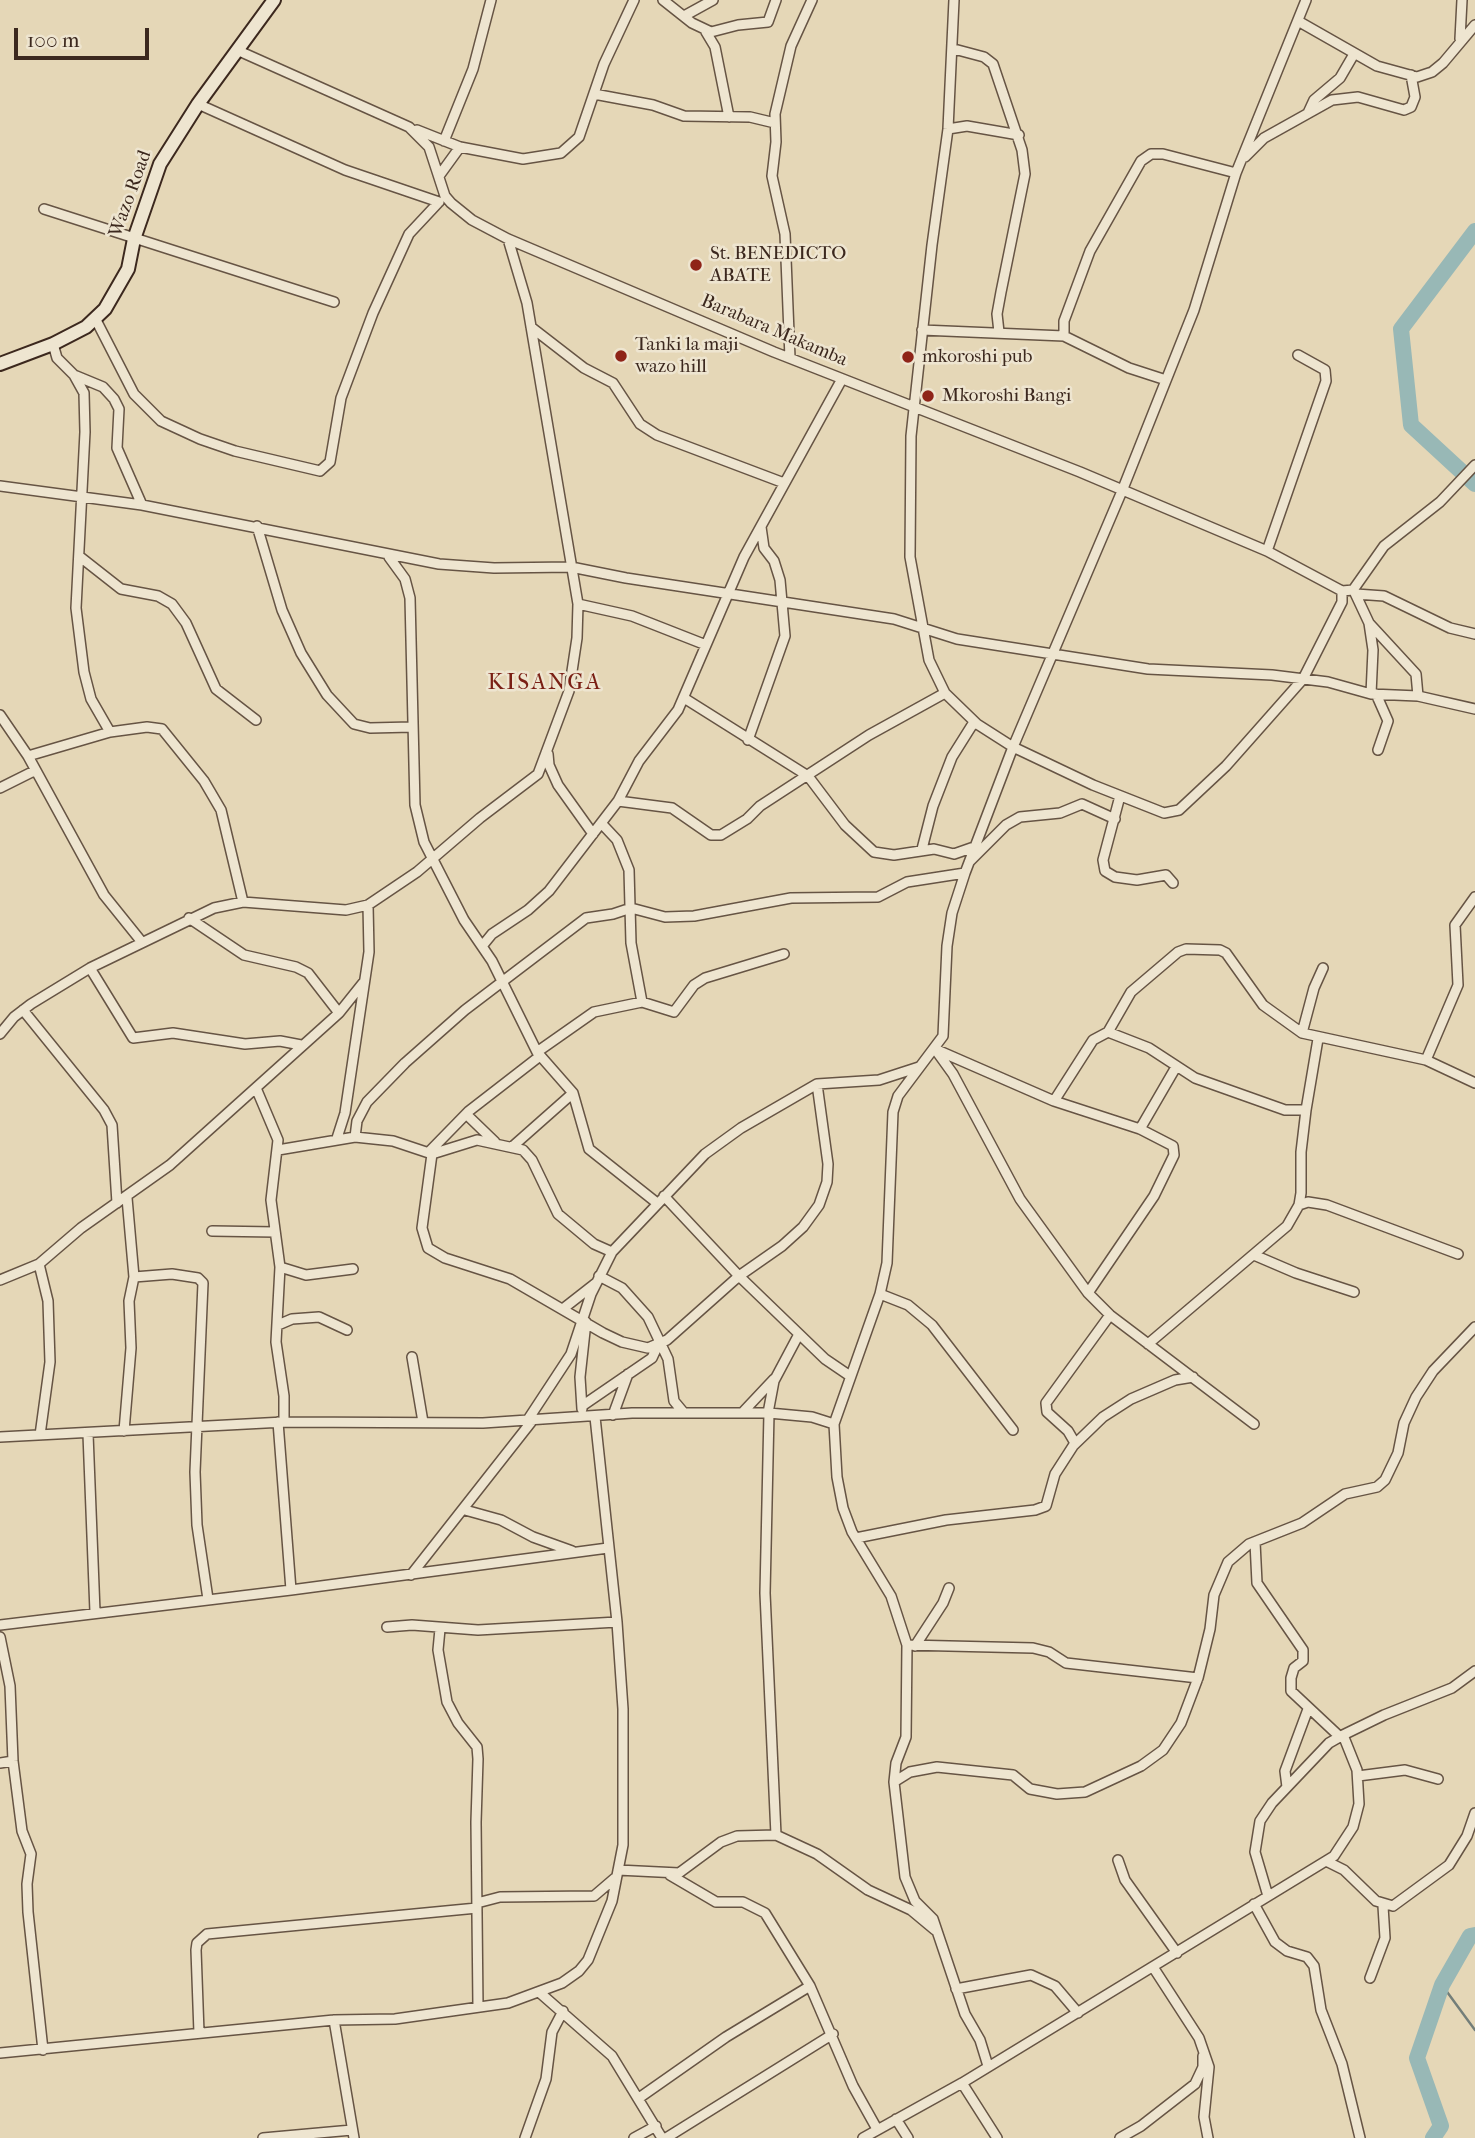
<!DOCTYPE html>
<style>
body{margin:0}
#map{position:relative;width:1475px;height:2138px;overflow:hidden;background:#e5d7b7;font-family:"IM FELL French Canon",serif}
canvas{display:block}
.scale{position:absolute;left:14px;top:28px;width:135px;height:32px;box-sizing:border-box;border:4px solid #3c281e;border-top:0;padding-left:9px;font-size:21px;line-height:24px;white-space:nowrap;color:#3c281e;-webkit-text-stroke:5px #eee5d0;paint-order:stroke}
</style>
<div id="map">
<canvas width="1475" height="2138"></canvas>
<div class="scale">100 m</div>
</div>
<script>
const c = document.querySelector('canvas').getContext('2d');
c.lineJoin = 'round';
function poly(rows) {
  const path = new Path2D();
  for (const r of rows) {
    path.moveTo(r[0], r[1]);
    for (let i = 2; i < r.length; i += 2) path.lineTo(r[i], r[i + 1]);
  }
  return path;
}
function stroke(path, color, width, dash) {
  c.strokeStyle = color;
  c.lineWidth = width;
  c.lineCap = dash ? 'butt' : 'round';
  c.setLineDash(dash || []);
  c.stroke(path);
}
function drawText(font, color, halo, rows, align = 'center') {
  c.font = font + ' "IM FELL French Canon",serif';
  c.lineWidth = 5;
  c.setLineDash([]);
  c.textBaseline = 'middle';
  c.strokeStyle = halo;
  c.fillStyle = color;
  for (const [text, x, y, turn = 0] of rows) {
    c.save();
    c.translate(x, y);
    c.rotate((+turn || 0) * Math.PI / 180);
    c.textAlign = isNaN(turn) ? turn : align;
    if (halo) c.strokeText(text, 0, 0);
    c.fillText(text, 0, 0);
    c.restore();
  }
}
stroke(poly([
 [1442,1985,1475,2030]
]), '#737e79', 2.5);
stroke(poly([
 [1475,231,1401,329,1411,425,1475,484],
 [1433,2138,1441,2126,1417,2058,1442,1985,1470,1936,1475,1935]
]), '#98b8b6', 16);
const street = poly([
 [663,0,692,23,711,32,738,25,768,22,776,0],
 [954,0,948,129,932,245,911,436,910,557,929,660,945,693,977,724,1013,747,1093,785,1164,813,1179,810,1226,766,1303,679,1342,602,1342,591,1353,590,1384,546,1440,502,1475,465],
 [684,16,713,0],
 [1298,21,1377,66,1417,77,1432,72,1443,63,1475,25],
 [706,32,715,47,729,117],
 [1460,39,1462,0],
 [954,49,984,57,993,64,1022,150,1025,174,1001,292,997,314,999,332],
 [239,51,409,127,429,147,445,196,451,203,472,220,508,239,774,352,1080,472,1267,551,1342,591],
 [594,94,653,105,684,116,750,117,775,123],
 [198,104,345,170,439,202],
 [1308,113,1314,100,1340,78,1354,54],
 [948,129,967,126,1019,135],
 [417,130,460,147,523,159,561,153,579,137,604,64,634,0],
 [444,141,473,69,491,0],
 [1245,157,1264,138,1332,100,1358,97,1404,110,1411,107,1415,97,1411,75],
 [439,176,460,147],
 [44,209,334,302],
 [96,320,134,394,161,421,200,439,235,451,320,471,330,462,341,398,373,313,409,234,438,203],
 [531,327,584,368,613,383,640,424,657,435,784,483],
 [922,330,1064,336,1129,368,1166,380],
 [1064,336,1064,321,1090,251,1141,161,1151,154,1163,154,1236,173],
 [53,344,57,358,74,375,84,393,85,432,76,608,84,672,91,699,110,732],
 [790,358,785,234,772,176,776,142,775,114,791,46,812,0],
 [74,375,103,387,114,399,119,409,117,448,142,505],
 [0,486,142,505,439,564,494,568,571,567,626,578,894,619,957,639,1148,669,1272,675,1328,682,1371,694,1418,696,1475,709],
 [257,526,282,610,301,653,327,695,354,724,370,728,412,727],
 [1267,551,1326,381,1325,370,1298,355],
 [79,556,121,589,158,596,172,604,186,623,216,689,256,720],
 [389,557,405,579,410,598,415,805,424,842,464,920,492,961,537,1052,573,1093,589,1149,657,1203],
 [1354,591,1369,623,1373,650,1371,694],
 [1356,594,1384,596,1450,628,1475,634],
 [578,604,632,616,706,645],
 [1369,623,1416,674,1418,696],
 [1376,694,1388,721,1378,750],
 [684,698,808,776,845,825,874,852,894,855,934,849,954,854,974,847],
 [0,715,28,756,104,895,141,941],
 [748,740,785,636,780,580,774,561,764,548,761,527],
 [548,754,549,765,558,785,593,834],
 [28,756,110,732,147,727,162,729,204,781,221,810,243,902],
 [0,788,34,771],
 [1120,796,1103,860,1105,871,1115,877,1137,880,1166,875,1173,883],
 [618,801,672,808,711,835,721,835,747,819,760,806,869,735,945,693],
 [602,824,617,840,629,870,631,943,642,1002],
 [922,849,933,806,952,757,974,722],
 [970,861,1006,825,1020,817,1060,813,1082,804,1115,819],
 [189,918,244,955,296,967,308,973,339,1013],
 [483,945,492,934,528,910,549,891,618,801,639,761,678,710,744,557,842,379],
 [90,968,133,1038,173,1033,245,1044,280,1041,301,1045],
 [23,1010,104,1110,112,1125,117,1203],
 [1108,1032,1131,992,1178,952,1186,949,1220,950,1226,953,1263,1005,1302,1033,1426,1060,1458,985,1455,925,1475,897],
 [1302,1033,1314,988,1323,968],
 [0,1034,14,1017,31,1004,90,968,214,908,243,902,346,910,368,905,417,872,480,818,538,774,569,691,577,638,578,604,527,303,508,239],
 [935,1049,953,1074,1020,1199,1088,1293,1110,1315,1254,1424],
 [937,1050,1054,1101,1140,1129,1173,1146,1174,1155,1154,1196,1088,1293],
 [537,1052,594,1012,642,1002,674,1012,694,985,705,978,784,954],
 [1426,1060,1475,1083],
 [256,1088,278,1140,271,1200,280,1267,276,1342,284,1396,284,1422],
 [1054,1101,1093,1040,1108,1032,1149,1048,1195,1078,1285,1110,1306,1110,1318,1039],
 [466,1114,495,1142],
 [1140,1129,1176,1067],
 [355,1137,357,1121,367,1102,405,1063,465,1010,586,918,613,914,631,908,665,917,694,916,791,898,878,897,907,882,965,873],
 [337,1138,345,1113,369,952,368,905],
 [512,1147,573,1093],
 [278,1150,355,1137,393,1141,432,1154,477,1140,523,1150,532,1160,558,1214,594,1244,612,1252],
 [429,1152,469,1111,540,1056],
 [432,1154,422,1228,428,1248,445,1258,510,1279,603,1333,622,1342,648,1348,667,1340,739,1276,782,1246,803,1227,819,1205,827,1182,828,1164,817,1084],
 [664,1196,739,1276,825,1359,850,1376],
 [1299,1205,1308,1202,1327,1205,1458,1254],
 [212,1231,275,1232],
 [1254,1255,1296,1273,1354,1292],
 [39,1264,48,1301,50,1362,40,1435],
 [280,1267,306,1275,353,1269],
 [599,1276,622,1288,648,1317,668,1359,674,1401,684,1413],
 [134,1277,172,1274,198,1278,203,1283,195,1472,197,1525,208,1599],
 [0,1280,39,1264,81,1228,170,1165,339,1013,363,983],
 [880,1294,908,1305,932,1325,1013,1430],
 [564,1308,596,1283],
 [278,1325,292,1319,319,1317,347,1330],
 [1148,1344,1287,1226,1299,1205,1301,1193,1301,1152,1306,1110],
 [412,1357,423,1422],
 [582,1406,652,1358,658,1345],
 [582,1409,580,1377,586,1322],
 [742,1413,774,1379],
 [768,1413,774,1381,799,1334],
 [769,1413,765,1593,776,1835],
 [613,1415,628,1374],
 [527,1421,571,1354,591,1294,612,1252,705,1154,741,1128,817,1084,879,1080,919,1067],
 [278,1422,291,1590],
 [124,1431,131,1348,129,1301,134,1277,127,1198],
 [88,1434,95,1612],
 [0,1437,284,1422,483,1423,632,1413,769,1413,812,1417,834,1424],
 [1074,1445,1103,1417,1131,1399,1175,1380,1193,1377],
 [465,1510,501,1520,533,1537,572,1551],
 [856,1538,946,1520,1035,1510,1046,1506,1055,1474,1075,1443,1068,1431,1047,1412,1046,1403,1110,1315],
 [1255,1542,1257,1583,1303,1650,1303,1661,1294,1668,1291,1678,1291,1691,1339,1736],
 [411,1575,532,1421],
 [0,1625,291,1590,608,1548],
 [387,1627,412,1625,478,1630,617,1622],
 [440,1629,438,1650,447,1702,458,1723,477,1747,478,1759,476,1822,478,2007],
 [0,1637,10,1686,13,1761,22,1831,31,1854,27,1884,28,1912,43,2050],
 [907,1645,1033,1648,1049,1652,1066,1663,1198,1678],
 [915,1646,943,1603,949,1588],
 [0,1763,13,1761],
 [1358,1776,1405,1770,1438,1779],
 [894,1782,910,1772,937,1767,1013,1775,1030,1789,1057,1794,1085,1792,1141,1766,1163,1750,1181,1723,1198,1678,1210,1629,1214,1595,1228,1562,1249,1544,1302,1523,1345,1494,1377,1487,1385,1480,1398,1453,1404,1423,1416,1397,1433,1371,1475,1327],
 [1287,1787,1285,1771,1308,1709],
 [1118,1860,1125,1880,1177,1953],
 [1326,1861,1344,1870,1376,1901,1393,1906,1449,1865,1467,1836,1475,1813],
 [618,1870,679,1873,721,1842,737,1836,776,1835,817,1854,868,1890,911,1910,935,1930],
 [670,1875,716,1902,743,1902,765,1913,810,1986,853,2086,877,2129],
 [1268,1896,1255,1852,1260,1821,1272,1803,1329,1743,1343,1735],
 [477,1903,500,1897,594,1896,615,1878],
 [1254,1904,1275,1942,1287,1951,1307,1957,1314,1966,1321,2010,1342,2064,1360,2138],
 [1153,1967,1199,2038,1209,2067,1204,2117,1208,2138],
 [1370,1978,1385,1938,1383,1906],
 [956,1989,1031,1975,1055,1986,1078,2013],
 [539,1992,612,2056,662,2138],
 [334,2020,354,2138],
 [199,2033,196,1950,197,1943,207,1934,477,1908],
 [0,2053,334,2020,395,2019,508,2003,562,1983,579,1971,588,1960,612,1901,623,1845,623,1709,617,1622,595,1417],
 [988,2066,980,2040,965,2014,933,1919,915,1901,905,1877,894,1782,896,1763,906,1737,907,1645,891,1596,852,1532,843,1508,837,1477,834,1424,880,1294,887,1263,893,1112,898,1096,943,1036,947,946,952,913,965,873,1013,747,1122,491,1194,310,1236,173,1306,0],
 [962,2083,997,2138],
 [639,2098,726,2037,810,1986],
 [896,2119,908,2138],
 [263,2138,352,2130],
 [525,2138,546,2079,552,2032,563,2011],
 [634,2138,656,2126],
 [666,2138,833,2034],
 [863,2138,962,2083,1334,1856,1353,1827,1359,1804,1357,1770,1343,1735,1384,1715,1452,1688,1475,1671],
 [1120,2138,1141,2126,1195,2084,1203,2067,1203,2056]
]);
const secondary = poly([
 [0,364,53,344,86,327,105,309,128,269,134,239,160,164,198,104,274,0]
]);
stroke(street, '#665444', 12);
stroke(secondary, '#3c281e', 16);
stroke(street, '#eee5d0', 9);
stroke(secondary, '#eee5d0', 12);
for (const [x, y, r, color] of [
 [696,265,7,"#8f2418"],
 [621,356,7,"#8f2418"],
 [908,357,7,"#8f2418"],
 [928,396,7,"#8f2418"]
]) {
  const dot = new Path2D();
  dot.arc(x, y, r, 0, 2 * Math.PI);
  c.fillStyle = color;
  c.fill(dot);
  stroke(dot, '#eee5d0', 2.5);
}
drawText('19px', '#3c281e', '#eee5d0', [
 ["Wazo Road",131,194,-70],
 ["Barabara Makamba",774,331,23]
]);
drawText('19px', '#3c281e', '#eee5d0', [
 ["St. BENEDICTO",710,254],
 ["ABATE",710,276],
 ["Tanki la maji",635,345],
 ["wazo hill",635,367],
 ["mkoroshi pub",922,357],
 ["Mkoroshi Bangi",942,396]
], 'left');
c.letterSpacing = '2px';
drawText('23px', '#7a1f14', '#eee5d0', [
 ["KISANGA",545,683]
]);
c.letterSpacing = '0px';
</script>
